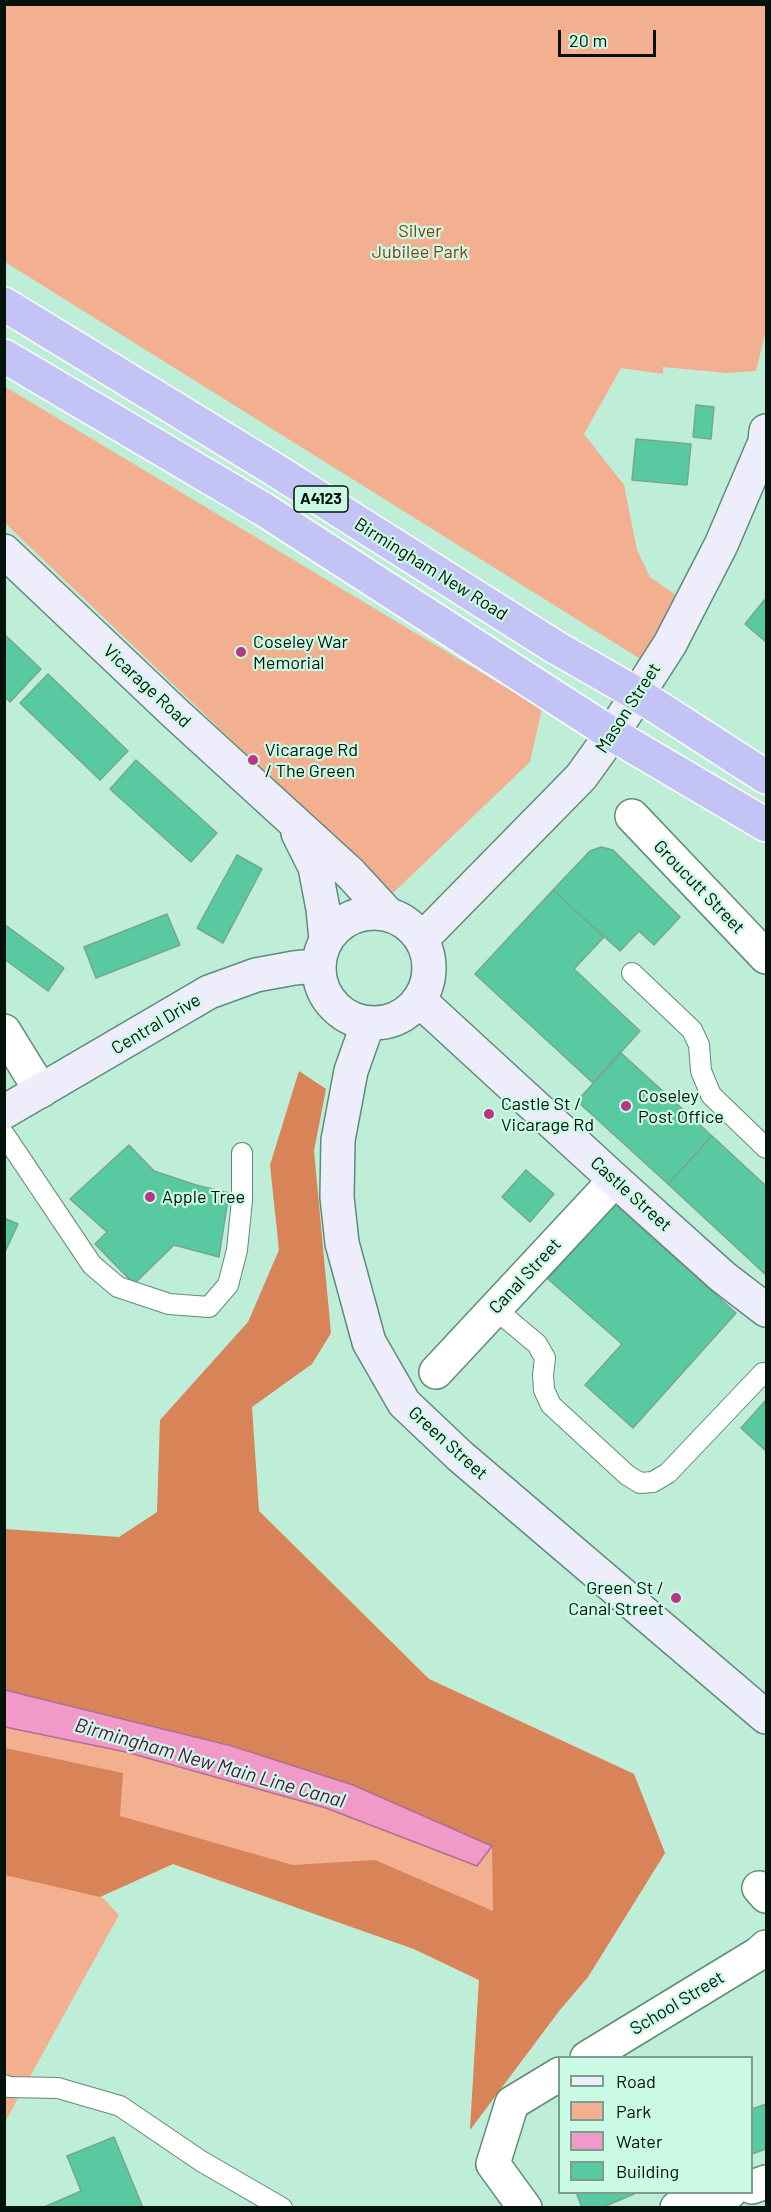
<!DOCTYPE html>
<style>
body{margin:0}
#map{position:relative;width:771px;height:2212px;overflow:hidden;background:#beedd8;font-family:Barlow,sans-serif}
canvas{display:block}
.frame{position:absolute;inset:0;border:6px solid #03130c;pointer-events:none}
.legend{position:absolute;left:558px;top:2056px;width:195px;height:138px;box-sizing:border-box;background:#cbfae5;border:2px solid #7b9e8e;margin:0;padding:8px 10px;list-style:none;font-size:18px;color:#03130c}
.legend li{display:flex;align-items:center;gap:12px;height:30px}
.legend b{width:30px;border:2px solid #7b9e8e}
.scale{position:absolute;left:558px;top:30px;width:98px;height:27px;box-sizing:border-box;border:3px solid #03130c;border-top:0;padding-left:8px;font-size:18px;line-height:21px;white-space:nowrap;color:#03130c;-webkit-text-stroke:4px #cbfae5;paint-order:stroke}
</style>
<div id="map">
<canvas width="771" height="2212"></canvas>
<div class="frame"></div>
<ul class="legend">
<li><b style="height:8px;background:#ededfc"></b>Road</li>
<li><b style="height:16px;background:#f2b090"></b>Park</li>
<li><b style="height:16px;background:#f199c9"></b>Water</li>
<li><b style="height:16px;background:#58c9a0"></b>Building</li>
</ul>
<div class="scale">20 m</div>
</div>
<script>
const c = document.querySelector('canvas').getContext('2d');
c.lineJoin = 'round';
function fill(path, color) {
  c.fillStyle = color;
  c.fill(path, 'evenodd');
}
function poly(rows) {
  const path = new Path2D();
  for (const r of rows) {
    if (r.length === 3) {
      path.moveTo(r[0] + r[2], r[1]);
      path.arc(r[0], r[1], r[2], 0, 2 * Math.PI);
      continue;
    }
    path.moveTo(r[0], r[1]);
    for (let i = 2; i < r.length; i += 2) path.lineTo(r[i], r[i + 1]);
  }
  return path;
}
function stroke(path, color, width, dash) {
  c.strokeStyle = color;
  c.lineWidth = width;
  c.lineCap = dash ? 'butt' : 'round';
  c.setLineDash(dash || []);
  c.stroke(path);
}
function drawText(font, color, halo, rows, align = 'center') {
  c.font = font + ' Barlow,sans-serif';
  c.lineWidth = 4.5;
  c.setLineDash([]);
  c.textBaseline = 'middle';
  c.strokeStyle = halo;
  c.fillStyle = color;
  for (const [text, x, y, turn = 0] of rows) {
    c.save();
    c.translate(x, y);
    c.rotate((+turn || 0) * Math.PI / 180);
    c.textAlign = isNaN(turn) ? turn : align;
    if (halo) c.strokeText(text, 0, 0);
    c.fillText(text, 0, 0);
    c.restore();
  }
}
fill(poly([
 [4,5,766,5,766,330,756,371,727,373,663,367,663,374,621,368,584,434,624,485,637,550,650,577,683,600,642,660,5,262],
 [4,386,542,709,530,762,392,894,5,523],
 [259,1511,429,1679,634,1774,665,1853,588,1977,559,2011,470,2130,479,1980,414,1949,173,1864,101,1896,119,1915,5,2122,5,1594]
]), '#f2b090');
fill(poly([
 [299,1071,326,1089,314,1151,331,1333,312,1364,252,1407,259,1511,429,1679,634,1774,665,1853,588,1977,559,2011,470,2130,479,1980,414,1949,173,1864,100,1897,5,1875,5,1748,123,1773,120,1816,293,1865,375,1860,493,1911,492,1846,353,1785,5,1690,4,1529,119,1537,157,1512,160,1420,248,1322,279,1250,270,1165]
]), '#d98359');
const water = poly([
 [5,1690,232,1746,353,1785,492,1846,477,1866,326,1808,126,1752,5,1727,5,1690]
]);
fill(water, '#f199c9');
stroke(water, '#aa7190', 1.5);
const building = poly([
 [696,405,714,407,711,439,693,437,696,405],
 [636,439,691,444,687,485,632,480,636,439],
 [766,598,766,642,745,624,766,598],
 [4,634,41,669,10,702,4,696,4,634],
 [48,674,128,751,100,780,20,703,48,674],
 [136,760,217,833,191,862,110,789,136,760],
 [601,847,613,850,680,917,654,945,639,931,620,951,553,890,590,851,601,847],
 [237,855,262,869,223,943,197,928,237,855],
 [553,890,604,937,574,969,640,1031,593,1083,475,974,553,890],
 [167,914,180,945,96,978,84,947,167,914],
 [4,924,64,968,48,991,4,959,4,924],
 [621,1053,712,1136,668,1184,577,1101,621,1053],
 [712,1136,766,1186,766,1275,668,1184,712,1136],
 [129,1145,154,1171,196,1185,229,1193,219,1257,174,1245,134,1284,95,1244,107,1232,70,1199,129,1145],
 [526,1170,554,1194,530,1222,502,1197,526,1170],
 [615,1204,736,1313,633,1428,585,1385,622,1344,548,1279,615,1204],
 [4,1218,18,1224,4,1254,4,1218],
 [766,1400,766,1451,741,1428,766,1400],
 [766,2104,766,2149,752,2154,752,2109,766,2104],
 [114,2137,143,2208,42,2208,81,2191,67,2156,114,2137],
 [576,2192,634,2192,634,2194,601,2208,582,2208,576,2192]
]);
fill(building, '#58c9a0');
stroke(building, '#78a592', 1.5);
const lane = poly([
 [632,973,692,1030,699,1045,701,1071,711,1095,766,1148],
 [4,1134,92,1265,118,1287,169,1304,209,1307,228,1285,237,1250,242,1200,242,1153],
 [494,1308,537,1344,545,1358,543,1375,544,1390,551,1405,627,1475,640,1483,653,1482,668,1473,763,1373],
 [4,2085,9,2087,58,2088,120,2106,201,2161,282,2208]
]);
const street = poly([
 [632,816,766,957],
 [4,1031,41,1091],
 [436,1372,615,1180],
 [759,1888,766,1896],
 [587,2058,758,1954,766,1947],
 [752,2187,766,2182],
 [525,2208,493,2164,512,2103,560,2074],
 [677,2208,730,2192]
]);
const secondary = poly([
 [4,551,176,714,350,873,387,913],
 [298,833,315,867,323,909,326,940],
 [374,968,55],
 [422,939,581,777,612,734,670,644,721,545,765,442,766,431],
 [419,1000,615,1180,723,1277,766,1310],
 [368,1023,351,1071,338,1140,337,1197,342,1243,369,1342,404,1403,460,1456,766,1717],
 [4,1112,209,992,256,975,294,968,314,966,318,969]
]);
const highway = poly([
 [4,304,272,468,555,647,637,694,766,777],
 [4,356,263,509,612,734,766,825]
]);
stroke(lane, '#608b79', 22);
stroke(street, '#608b79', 36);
stroke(secondary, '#608b79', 36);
stroke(highway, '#fff', 36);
stroke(lane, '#fff', 20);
stroke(street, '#fff', 33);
stroke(secondary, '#ededfc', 33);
stroke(highway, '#c4c3f5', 33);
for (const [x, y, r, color] of [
 [241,652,6,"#b53785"],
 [253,760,6,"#b53785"],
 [626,1106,6,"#b53785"],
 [489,1114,6,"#b53785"],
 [150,1197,6,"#b53785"],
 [676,1598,6,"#b53785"]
]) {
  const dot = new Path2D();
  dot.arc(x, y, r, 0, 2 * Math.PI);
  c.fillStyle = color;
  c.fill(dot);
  stroke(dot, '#cbfae5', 2);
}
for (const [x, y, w] of [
 [321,499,54]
]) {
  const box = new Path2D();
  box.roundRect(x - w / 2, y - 13, w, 26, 4.5);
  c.fillStyle = '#cbfae5';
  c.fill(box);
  stroke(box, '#03130c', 1.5);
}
drawText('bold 16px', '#03130c', null, [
 ["A4123",321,499]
]);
drawText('18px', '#8a3c0b', '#cbfae5', [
 ["Silver",420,231],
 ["Jubilee Park",420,252]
]);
drawText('18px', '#03130c', '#cbfae5', [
 ["Birmingham New Road",431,569,32],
 ["Vicarage Road",147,686,43],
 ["Mason Street",628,708,-57],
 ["Groucutt Street",699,887,46],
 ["Central Drive",156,1024,-31],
 ["Castle Street",631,1194,42],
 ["Canal Street",525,1276,-47],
 ["Green Street",448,1443,42],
 ["School Street",677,2003,-31]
]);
drawText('18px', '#03130c', '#cbfae5', [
 ["Coseley War",253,642],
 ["Memorial",253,663],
 ["Vicarage Rd",265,750],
 ["/ The Green",265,771],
 ["Coseley",638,1096],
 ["Post Office",638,1117],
 ["Castle St /",501,1104],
 ["Vicarage Rd",501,1125],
 ["Apple Tree",162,1197],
 ["Green St /",664,1588,"right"],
 ["Canal Street",664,1609,"right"]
], 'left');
drawText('italic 20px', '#5c0f41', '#cbfae5', [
 ["Birmingham New Main Line Canal",210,1763,16]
]);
</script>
